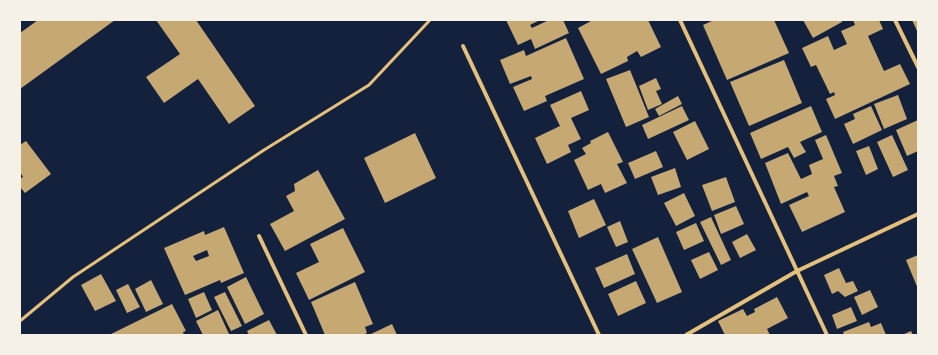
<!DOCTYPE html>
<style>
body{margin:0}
#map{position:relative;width:938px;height:355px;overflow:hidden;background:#14213d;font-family:Barlow,sans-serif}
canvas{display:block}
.frame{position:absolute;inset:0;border:21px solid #f6f1e7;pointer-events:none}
</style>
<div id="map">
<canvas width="938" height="355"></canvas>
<div class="frame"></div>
</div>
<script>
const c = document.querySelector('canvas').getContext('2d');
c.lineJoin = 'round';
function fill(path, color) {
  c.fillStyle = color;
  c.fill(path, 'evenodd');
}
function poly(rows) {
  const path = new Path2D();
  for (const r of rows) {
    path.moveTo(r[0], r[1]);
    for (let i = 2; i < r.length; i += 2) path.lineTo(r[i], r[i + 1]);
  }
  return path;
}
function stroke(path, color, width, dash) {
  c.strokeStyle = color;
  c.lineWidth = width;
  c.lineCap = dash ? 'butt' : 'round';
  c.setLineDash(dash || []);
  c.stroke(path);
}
fill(poly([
 [38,20,115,20,20,89,20,33],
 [156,20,196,20,255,106,229,124,198,79,164,103,146,77,180,54],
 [506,20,540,20,530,25,532,28,549,20,563,20,569,33,535,49,531,39,518,45],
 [593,20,648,20,661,47,641,57,637,51,627,57,628,61,601,74,578,28],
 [714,20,774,20,789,53,727,80,703,25],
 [803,20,841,20,842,22,813,38],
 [853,20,879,20,883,29,868,36,884,71,900,64,910,84,835,119,826,99,835,95,834,92,830,94,816,65,811,67,802,48,828,36,834,50,847,44,841,31,855,25],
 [912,20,918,20,918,33],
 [566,38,584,79,545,96,547,101,524,111,513,87,532,79,531,76,510,84,500,60,524,50,526,56],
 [784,60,802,103,749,126,730,82],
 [630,70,649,117,626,127,606,79],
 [656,78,661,89,656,91,662,104,648,110,639,86],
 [581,91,589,110,571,118,581,139,568,145,571,152,547,164,535,138,560,126,550,105],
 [898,95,907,119,884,129,874,104],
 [678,96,682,104,659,116,655,109],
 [682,106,689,120,648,139,642,125],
 [811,106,822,132,800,142,806,152,794,158,788,147,761,159,750,133],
 [871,106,882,130,853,144,844,124,855,119,853,114],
 [918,120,918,151,907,156,896,130],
 [695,121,709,149,687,160,673,132],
 [608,132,623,162,617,164,627,183,605,193,601,184,588,190,574,160,586,154,582,148,591,143,590,141],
 [415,133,436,178,385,203,364,158],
 [826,135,842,173,834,176,838,186,834,187,845,212,802,232,789,205,809,196,807,192,781,204,765,163,788,153,801,179,812,174,809,165,823,159,815,140],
 [892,135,908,170,893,177,877,142],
 [26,141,51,174,25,193,20,187,20,179,23,177,20,172,20,145],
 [869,146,878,169,866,175,856,151],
 [656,151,663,167,635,179,628,163],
 [675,168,681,187,658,195,651,177],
 [318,170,345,219,285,251,270,224,294,211,286,196,295,191,294,184],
 [726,177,735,202,712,211,702,185],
 [684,193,695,216,676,226,664,203],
 [594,199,606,225,579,238,568,211],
 [736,206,744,224,721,234,714,215],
 [711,217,731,260,721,265,700,222],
 [620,221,628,242,616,247,607,227],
 [696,223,704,241,684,250,676,232],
 [224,227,244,273,221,283,220,280,185,295,164,248,204,231,205,235],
 [207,250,209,256,196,261,193,256],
 [343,228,365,272,309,300,296,273,319,262,310,244],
 [747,234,756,250,740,258,732,242],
 [658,237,682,292,657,303,632,249],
 [709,252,718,270,700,279,691,260],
 [627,254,635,274,604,288,595,268],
 [918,255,918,289,906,260],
 [839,268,846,283,853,281,858,291,845,297,838,291,832,294,824,275],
 [101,274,116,301,95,311,81,285],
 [246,277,264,314,245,324,227,287],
 [151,280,163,304,146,312,135,289],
 [636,281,646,303,618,316,608,294],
 [355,282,373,324,365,327,367,333,362,335,325,335,311,302],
 [128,284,140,307,127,313,116,290],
 [870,290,878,307,862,315,854,297],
 [204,292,212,310,196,318,188,299],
 [225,292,242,326,231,331,214,297],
 [777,297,788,318,767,329,770,335,725,335,718,321,743,309,747,316,755,312,754,309],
 [172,304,186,331,183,332,184,335,109,335],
 [851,307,857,321,837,329,832,315],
 [218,310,229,334,203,335,196,321],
 [269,320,277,335,249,335,247,331],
 [869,322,871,327,881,323,886,335,844,335,843,332],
 [392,324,397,335,372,335,371,334],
 [911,331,913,335,902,335]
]), '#c6a872');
stroke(poly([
 [20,321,73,277,264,150,369,85,430,20]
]), '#e5c07b', 3);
stroke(poly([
 [680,20,827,335],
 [895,20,918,67],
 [463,46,599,335],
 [259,236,306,335],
 [686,335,797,271,918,214]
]), '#e5c07b', 4);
</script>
